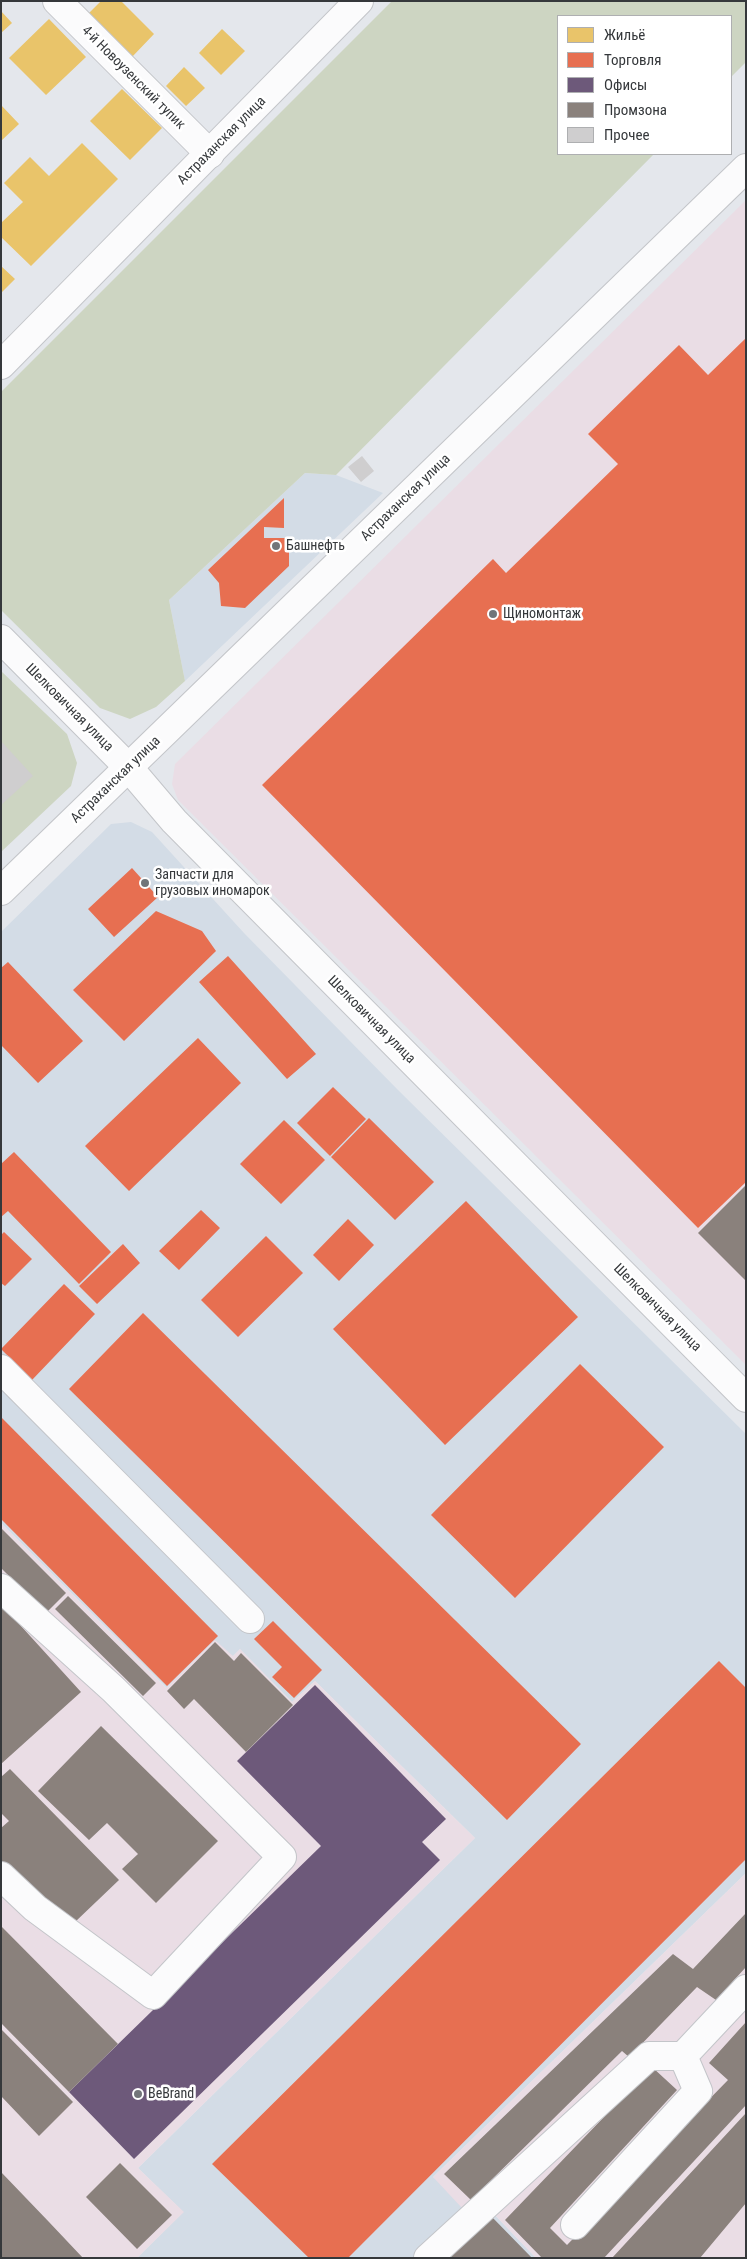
<!DOCTYPE html>
<meta charset="utf-8">
<style>
body{margin:0}
#map{position:relative;width:747px;height:2259px;overflow:hidden;background:#e4e7ec;font-family:"Roboto Condensed",sans-serif}
canvas{display:block}
.frame{position:absolute;inset:0;border:2px solid #35383b;pointer-events:none}
.legend{position:absolute;left:557px;top:15px;width:175px;height:140px;box-sizing:border-box;background:#fff;border:1px solid #aeafb1;margin:0;padding:6px 9px;list-style:none;font-size:15px;color:#35383b}
.legend li{display:flex;align-items:center;gap:10px;height:25px}
.legend b{width:25px;border:1px solid #aeafb1}
</style>
<div id="map">
<canvas width="747" height="2259"></canvas>
<div class="frame"></div>
<ul class="legend">
<li><b style="height:14px;background:#e9c46a"></b>Жильё</li>
<li><b style="height:14px;background:#e76f51"></b>Торговля</li>
<li><b style="height:14px;background:#6d597a"></b>Офисы</li>
<li><b style="height:14px;background:#8a817c"></b>Промзона</li>
<li><b style="height:14px;background:#cfcecf"></b>Прочее</li>
</ul>
</div>
<script>
const c = document.querySelector('canvas').getContext('2d');
c.lineJoin = 'round';
function fill(path, color) {
  c.fillStyle = color;
  c.fill(path, 'evenodd');
}
function poly(rows) {
  const path = new Path2D();
  for (const r of rows) {
    path.moveTo(r[0], r[1]);
    for (let i = 2; i < r.length; i += 2) path.lineTo(r[i], r[i + 1]);
  }
  return path;
}
function stroke(path, color, width, dash) {
  c.strokeStyle = color;
  c.lineWidth = width;
  c.lineCap = dash ? 'butt' : 'round';
  c.setLineDash(dash || []);
  c.stroke(path);
}
function drawText(font, color, halo, rows, align = 'center') {
  c.font = font + ' "Roboto Condensed",sans-serif';
  c.lineWidth = 5;
  c.setLineDash([]);
  c.textBaseline = 'middle';
  c.strokeStyle = halo;
  c.fillStyle = color;
  for (const [text, x, y, turn = 0] of rows) {
    c.save();
    c.translate(x, y);
    c.rotate((+turn || 0) * Math.PI / 180);
    c.textAlign = isNaN(turn) ? turn : align;
    if (halo) c.strokeText(text, 0, 0);
    c.fillText(text, 0, 0);
    c.restore();
  }
}
fill(poly([
 [305,473,336,475,383,493,185,681,169,600],
 [131,822,152,832,244,933,397,1089,746,1434,746,1873,433,2177,491,2211,536,2258,137,2258,183,2212,138,2168,475,1838,315,1681,292,1702,240,1649,233,1656,167,1688,1,1523,1,932,111,824]
]), '#d3dce6');
fill(poly([
 [746,200,746,1365,178,800,172,784,175,764],
 [1,1523,166,1688,215,1640,233,1656,240,1649,292,1702,315,1681,475,1838,138,2168,184,2212,137,2258,1,2258],
 [746,1873,746,2258,536,2258,491,2211,476,2223,433,2177]
]), '#eadde5');
fill(poly([
 [392,1,746,1,746,62,731,77,731,16,558,16,558,154,654,154,336,475,305,473,169,600,185,681,156,707,130,719,100,708,1,610,1,392],
 [1,671,67,734,77,763,71,786,1,852]
]), '#cdd5c2');
fill(poly([
 [101,1,121,1,154,34,132,57,88,14],
 [1,11,12,23,1,33],
 [49,19,86,57,46,95,9,58],
 [222,29,245,51,221,75,199,53],
 [184,67,205,88,186,106,166,86],
 [122,89,162,128,130,160,90,121],
 [1,105,19,124,1,141],
 [82,143,118,179,31,266,1,237,1,223,23,202,4,183,30,157,49,176],
 [1,266,15,279,1,293]
]), '#e9c46a');
fill(poly([
 [746,338,746,1182,698,1228,262,785,493,559,506,573,618,464,588,434,679,345,708,375],
 [284,498,284,528,264,527,264,538,289,538,289,566,245,608,221,606,219,583,208,570],
 [132,868,158,897,114,937,88,909],
 [156,911,202,931,216,951,124,1041,73,990],
 [228,956,316,1054,287,1079,199,982],
 [8,962,83,1041,38,1083,1,1045,1,968],
 [198,1038,241,1083,129,1191,85,1146],
 [333,1087,366,1119,330,1156,297,1123],
 [369,1118,434,1182,395,1220,331,1157],
 [284,1120,325,1160,281,1204,240,1164],
 [14,1152,111,1252,79,1284,8,1211,1,1217,1,1164],
 [466,1201,578,1317,445,1445,333,1329],
 [201,1210,220,1228,179,1270,159,1251],
 [348,1219,374,1245,339,1281,313,1255],
 [4,1232,32,1259,5,1286,1,1283,1,1235],
 [266,1236,303,1273,238,1337,201,1300],
 [123,1244,140,1263,97,1304,79,1286],
 [64,1284,95,1314,32,1380,1,1349],
 [143,1313,581,1744,507,1820,69,1389],
 [580,1364,664,1447,515,1598,431,1515],
 [1,1417,218,1636,167,1686,1,1519],
 [273,1621,322,1670,294,1698,272,1677,282,1667,254,1639],
 [719,1661,746,1688,746,1859,348,2258,309,2258,212,2164]
]), '#e76f51');
fill(poly([
 [315,1685,446,1819,422,1842,440,1860,134,2159,69,2092,321,1846,237,1761]
]), '#6d597a');
fill(poly([
 [746,1185,746,1281,698,1233],
 [1,1528,66,1593,46,1613,1,1568],
 [68,1596,156,1683,143,1696,55,1609],
 [1,1604,81,1692,1,1764],
 [215,1642,234,1661,241,1653,293,1705,246,1752,194,1699,184,1709,167,1691],
 [101,1726,218,1841,156,1903,122,1869,138,1854,107,1823,89,1840,38,1791],
 [10,1769,119,1880,75,1922,39,1899,1,1860,1,1828,9,1821,1,1813,1,1777],
 [746,1913,746,1967,716,2000,697,1987,629,2057,622,2051,471,2200,444,2174,673,1954,693,1969],
 [1,1926,118,2044,69,2092,1,2023],
 [746,2022,746,2105,604,2258,542,2258,505,2220,652,2067,677,2090,550,2228,567,2245,728,2080,709,2063],
 [1,2029,73,2102,39,2136,1,2096],
 [746,2113,746,2203,700,2258,612,2258],
 [120,2163,172,2215,137,2249,86,2197],
 [1,2172,49,2222,83,2258,1,2258],
 [491,2216,532,2258,440,2258]
]), '#8a817c');
fill(poly([
 [362,456,374,471,361,482,348,467],
 [1,741,33,776,1,805]
]), '#cfcecf');
const minor = poly([
 [57,1,210,154],
 [1,639,129,768,174,821,746,1398],
 [1,1369,250,1619],
 [1,1588,113,1689,282,1857,153,1995,35,1908,1,1876],
 [575,2225,698,2091,683,2056],
 [428,2258,649,2056,683,2056,746,1989]
]);
const major = poly([
 [1,365,359,1],
 [1,891,746,168]
]);
stroke(minor, '#c3c5c9', 30);
stroke(major, '#c3c5c9', 30);
stroke(minor, '#fbfbfc', 28);
stroke(major, '#fbfbfc', 28);
for (const [x, y, r, color] of [
 [276,546,5,"#727579"],
 [493,614,5,"#727579"],
 [145,883,5,"#727579"],
 [138,2094,5,"#727579"]
]) {
  const dot = new Path2D();
  dot.arc(x, y, r, 0, 2 * Math.PI);
  c.fillStyle = color;
  c.fill(dot);
  stroke(dot, '#fff', 2);
}
drawText('14px', '#35383b', '#fff', [
 ["4-й Новоузенский тупик",133,78,45],
 ["Астраханская улица",222,141,-45],
 ["Астраханская улица",406,498,-44],
 ["Шелковичная улица",69,708,45],
 ["Астраханская улица",116,780,-44],
 ["Шелковичная улица",371,1020,45],
 ["Шелковичная улица",657,1308,45]
]);
drawText('14px', '#35383b', '#fff', [
 ["Башнефть",286,546],
 ["Щиномонтаж",503,614],
 ["Запчасти для",155,875],
 ["грузовых иномарок",155,891],
 ["BeBrand",148,2094]
], 'left');
</script>
